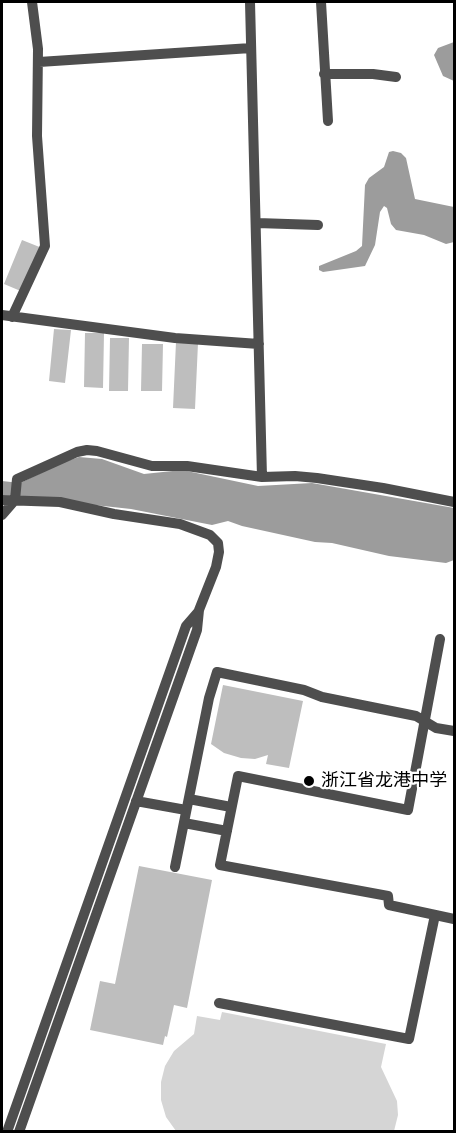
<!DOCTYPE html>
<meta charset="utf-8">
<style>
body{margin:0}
#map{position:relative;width:456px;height:1133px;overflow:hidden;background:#fff;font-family:Roboto,sans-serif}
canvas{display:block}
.frame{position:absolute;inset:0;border:3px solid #000;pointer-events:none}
</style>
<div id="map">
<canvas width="456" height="1133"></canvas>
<div class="frame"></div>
</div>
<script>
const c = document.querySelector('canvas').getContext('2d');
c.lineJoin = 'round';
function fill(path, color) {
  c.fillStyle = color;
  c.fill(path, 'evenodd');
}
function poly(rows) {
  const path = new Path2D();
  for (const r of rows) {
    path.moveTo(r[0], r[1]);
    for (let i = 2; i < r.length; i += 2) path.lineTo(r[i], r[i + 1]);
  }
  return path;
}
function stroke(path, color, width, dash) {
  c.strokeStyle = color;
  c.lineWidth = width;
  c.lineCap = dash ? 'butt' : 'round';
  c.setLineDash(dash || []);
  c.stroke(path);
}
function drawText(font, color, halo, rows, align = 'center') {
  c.font = font + ' Roboto,"Noto Sans SC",sans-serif';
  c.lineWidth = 4.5;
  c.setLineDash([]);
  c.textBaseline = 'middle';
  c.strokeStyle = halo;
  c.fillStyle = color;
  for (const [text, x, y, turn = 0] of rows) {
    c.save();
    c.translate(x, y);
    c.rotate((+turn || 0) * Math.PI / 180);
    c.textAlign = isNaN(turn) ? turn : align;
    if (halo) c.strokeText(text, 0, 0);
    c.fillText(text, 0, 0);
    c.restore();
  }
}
fill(poly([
 [222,1012,386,1044,381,1067,397,1101,398,1115,394,1131,176,1131,166,1117,161,1100,161,1082,165,1066,174,1051,194,1034,197,1016,220,1020]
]), '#d5d5d5');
fill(poly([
 [454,42,454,81,443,76,434,55,438,48],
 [393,151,401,153,406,158,415,199,454,207,454,242,446,244,424,235,396,230,391,224,387,208,384,206,380,212,375,245,365,266,323,272,319,270,319,266,356,251,362,246,365,185,369,178,384,167,389,152],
 [79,457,102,459,144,474,182,470,258,486,312,483,454,508,454,560,446,563,389,556,332,543,315,542,242,526,228,521,212,525,131,509,2,495,2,481,20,483,64,462]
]), '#9c9c9c');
fill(poly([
 [22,240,42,248,23,292,4,284],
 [54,329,71,330,65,383,49,381],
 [85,333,104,333,103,388,84,387],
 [110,338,129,338,128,391,109,391],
 [176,342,198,343,195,409,173,408],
 [142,344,163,344,162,391,141,391],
 [223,685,303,701,289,768,266,764,268,755,255,759,241,758,224,753,211,744],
 [139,866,212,880,187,1008,174,1005,167,1037,165,1036,163,1045,90,1030,100,981,115,984]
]), '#bebebe');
stroke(poly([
 [250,2,262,477],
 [321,2,328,121],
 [39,62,251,48],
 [324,74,373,74,396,77],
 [257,223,318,225],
 [2,315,175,338,259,344],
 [12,317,45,246,37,136,38,49,32,2],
 [2,500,60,502,114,514,180,524,210,535,218,543,219,552,216,567,199,610,197,630,19,1132],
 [2,515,15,500,17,479,77,452,87,450,97,451,152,466,187,466,262,477,295,476,317,478,383,488,454,502],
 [440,639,408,810,238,776,220,865,388,896,389,905,454,919],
 [189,799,231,807],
 [136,801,186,810],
 [184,823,227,831],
 [175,867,209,698,217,672,304,690,322,697,416,716,436,728,454,731],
 [219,1003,409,1039,435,915],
 [7,1132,186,626,199,611]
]), '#4e4e4e', 10);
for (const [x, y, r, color] of [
 [309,781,6,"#000"]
]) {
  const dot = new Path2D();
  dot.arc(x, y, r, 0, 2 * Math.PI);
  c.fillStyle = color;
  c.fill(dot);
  stroke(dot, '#fff', 2);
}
drawText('18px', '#000', '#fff', [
 ["浙江省龙港中学",321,781]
], 'left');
</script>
